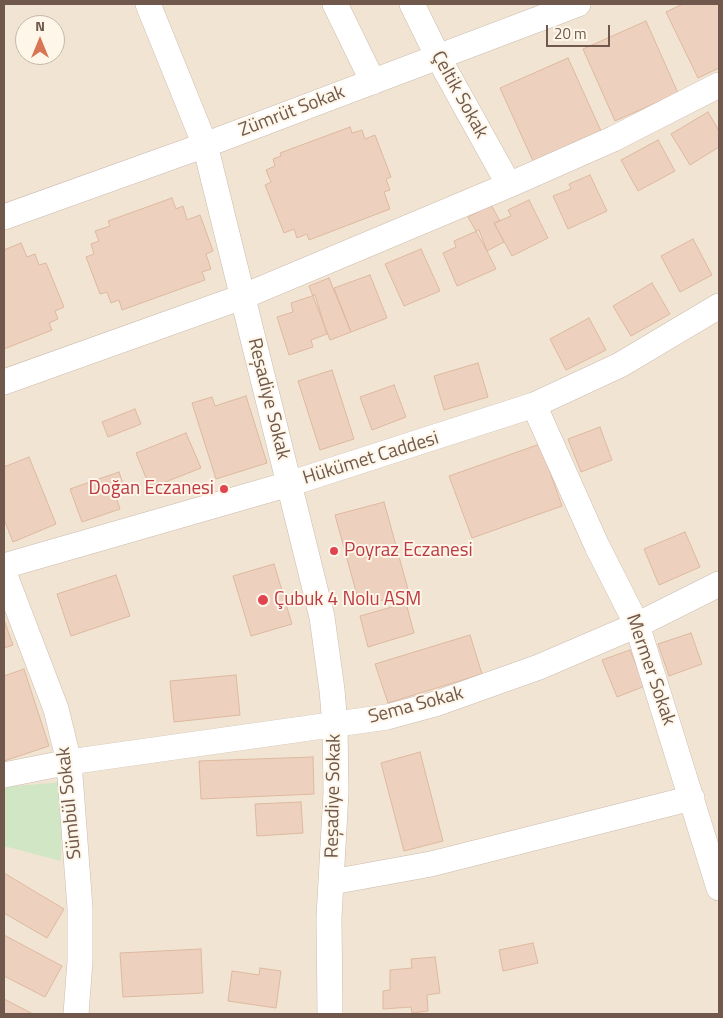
<!DOCTYPE html>
<meta charset="utf-8">
<style>
body{margin:0}
#map{position:relative;width:723px;height:1018px;overflow:hidden;background:#faf2e4;font-family:"Titillium Web",sans-serif}
canvas{display:block}
.frame{position:absolute;inset:0;border:5px solid #70594c;pointer-events:none}
.north{position:absolute;left:15px;top:15px;width:50px;height:50px;box-sizing:border-box;background:#fdf6e9;border:1px solid #c5b7aa;border-radius:50%;rotate:0deg;font-size:14px;font-weight:700;line-height:20px;text-align:center;color:#70594c}
.north::after{content:'';display:block;margin:auto;width:18px;height:22px;background:#d97454;clip-path:polygon(50% 0,100% 100%,50% 72%,0 100%)}
.scale{position:absolute;left:546px;top:25px;width:64px;height:22px;box-sizing:border-box;border:2px solid #70594c;border-top:0;padding-left:6px;font-size:15px;line-height:18px;white-space:nowrap;color:#70594c;-webkit-text-stroke:4px #fdf6e9;paint-order:stroke}
</style>
<div id="map">
<canvas width="723" height="1018"></canvas>
<div class="frame"></div>
<div class="north">N</div>
<div class="scale">20 m</div>
</div>
<script>
const c = document.querySelector('canvas').getContext('2d');
c.lineJoin = 'round';
function fill(path, color) {
  c.fillStyle = color;
  c.fill(path, 'evenodd');
}
function poly(rows) {
  const path = new Path2D();
  for (const r of rows) {
    path.moveTo(r[0], r[1]);
    for (let i = 2; i < r.length; i += 2) path.lineTo(r[i], r[i + 1]);
  }
  return path;
}
function stroke(path, color, width, dash) {
  c.strokeStyle = color;
  c.lineWidth = width;
  c.lineCap = dash ? 'butt' : 'round';
  c.setLineDash(dash || []);
  c.stroke(path);
}
function drawText(font, color, halo, rows, align = 'center') {
  c.font = font + ' "Titillium Web",sans-serif';
  c.lineWidth = 4;
  c.setLineDash([]);
  c.textBaseline = 'middle';
  c.strokeStyle = halo;
  c.fillStyle = color;
  for (const [text, x, y, turn = 0] of rows) {
    c.save();
    c.translate(x, y);
    c.rotate((+turn || 0) * Math.PI / 180);
    c.textAlign = isNaN(turn) ? turn : align;
    if (halo) c.strokeText(text, 0, 0);
    c.fillText(text, 0, 0);
    c.restore();
  }
}
fill(poly([
 [4,4,719,4,719,1014,4,1014],
 [25,25,55,25,55,55,25,55]
]), '#f1e4d3');
fill(poly([
 [63,782,61,861,4,846,4,787]
]), '#d1e6c4');
const building = poly([
 [683,4,719,4,719,68,698,78,666,12,683,4],
 [646,21,678,93,615,121,583,49,646,21],
 [568,58,601,131,533,161,500,88,568,58],
 [708,112,719,131,719,147,690,165,671,134,708,112],
 [350,127,352,133,362,130,365,139,375,135,391,177,386,179,390,190,384,192,390,209,309,240,307,234,297,238,294,229,284,233,265,185,271,182,266,170,275,166,273,159,281,156,280,153,350,127],
 [658,140,675,171,638,191,621,160,658,140],
 [590,175,607,211,568,229,553,196,571,189,569,184,590,175],
 [172,198,176,209,183,206,187,220,200,215,213,251,206,254,211,269,202,272,205,280,122,310,119,300,111,303,107,292,100,294,86,257,94,254,91,244,99,241,95,231,110,226,108,221,172,198],
 [529,200,548,238,512,256,494,223,511,216,508,210,529,200],
 [491,205,500,221,494,223,504,242,487,251,468,217,491,205],
 [479,230,487,251,496,269,457,286,443,253,456,247,454,241,479,230],
 [693,239,712,275,680,292,661,256,693,239],
 [21,243,27,257,35,254,39,265,46,263,64,307,55,311,58,319,49,323,52,330,4,349,4,250,21,243],
 [421,249,440,291,404,306,385,264,421,249],
 [370,275,387,318,351,332,334,288,370,275],
 [329,278,351,332,330,340,309,286,329,278],
 [652,283,670,314,631,336,613,306,652,283],
 [315,295,327,334,311,340,313,347,289,355,277,317,293,312,291,303,315,295],
 [589,318,606,350,566,370,550,339,589,318],
 [478,363,488,397,444,410,434,376,478,363],
 [332,370,354,439,320,450,298,381,332,370],
 [394,385,406,417,372,430,360,397,394,385],
 [246,396,267,463,216,479,192,403,212,397,215,406,246,396],
 [135,409,141,424,108,437,102,422,135,409],
 [600,427,612,460,581,472,568,439,600,427],
 [186,433,201,468,150,488,136,453,186,433],
 [540,444,562,506,472,538,449,476,540,444],
 [29,457,56,524,13,542,4,519,4,467,29,457],
 [119,472,126,493,116,497,120,509,82,522,70,489,119,472],
 [384,502,409,593,360,606,335,515,384,502],
 [685,532,700,567,659,585,644,549,685,532],
 [274,564,292,624,251,636,233,576,274,564],
 [116,575,130,616,71,636,57,594,116,575],
 [406,603,414,633,368,647,360,616,406,603],
 [4,620,13,645,4,648,4,620],
 [691,633,702,664,669,676,658,644,691,633],
 [470,635,482,674,388,703,375,664,470,635],
 [630,650,645,686,617,697,602,660,630,650],
 [24,669,49,746,4,761,4,676,24,669],
 [236,675,240,715,174,722,170,681,236,675],
 [420,752,443,841,404,851,381,763,420,752],
 [313,757,314,794,201,799,199,761,313,757],
 [301,802,303,833,257,836,255,804,301,802],
 [4,873,64,909,47,938,4,913,4,873],
 [4,935,62,966,45,997,4,976,4,935],
 [533,943,538,963,503,971,499,950,533,943],
 [201,949,203,993,123,997,120,953,201,949],
 [435,957,440,993,427,995,428,1011,412,1013,411,1007,383,1009,383,991,390,990,390,970,412,968,411,959,435,957],
 [260,968,281,971,276,1008,228,1001,232,971,259,975,260,968],
 [4,999,33,1014,4,1014,4,999]
]);
fill(building, '#edd1be');
stroke(building, '#deb9a0', 1);
const minor = poly([
 [148,4,205,145,322,617,332,690,335,725,336,792,329,917,330,1014],
 [335,4,373,82],
 [412,4,438,57,509,185],
 [4,217,205,145,578,4],
 [4,382,242,297,509,185,613,139,719,85],
 [534,405,597,546,637,625,719,888],
 [4,566,289,484,534,405,620,365,719,306],
 [4,573,56,709,69,762,80,908,80,961,76,1014],
 [4,775,69,762,387,717,435,704,539,667,637,625,719,584],
 [332,882,431,864,692,798]
]);
stroke(minor, '#ccbcae', 26);
stroke(minor, '#fff', 25);
for (const [x, y, r, color] of [
 [224,489,5,"#e0444e"],
 [334,551,5,"#e0444e"],
 [263,600,6,"#e0444e"]
]) {
  const dot = new Path2D();
  dot.arc(x, y, r, 0, 2 * Math.PI);
  c.fillStyle = color;
  c.fill(dot);
  stroke(dot, '#fdf6e9', 2);
}
drawText('19px', '#70594c', '#fdf6e9', [
 ["Çeltik Sokak",459,95,61],
 ["Zümrüt Sokak",292,112,-21],
 ["Reşadiye Sokak",268,399,76],
 ["Hükümet Caddesi",371,459,-17],
 ["Mermer Sokak",650,670,71],
 ["Sema Sokak",416,706,-15],
 ["Reşadiye Sokak",334,796,-89],
 ["Sümbül Sokak",70,803,-96]
]);
drawText('19px', '#be3a42', '#fdf6e9', [
 ["Doğan Eczanesi",214,489,"right"],
 ["Poyraz Eczanesi",344,551],
 ["Çubuk 4 Nolu ASM",274,600]
], 'left');
</script>
